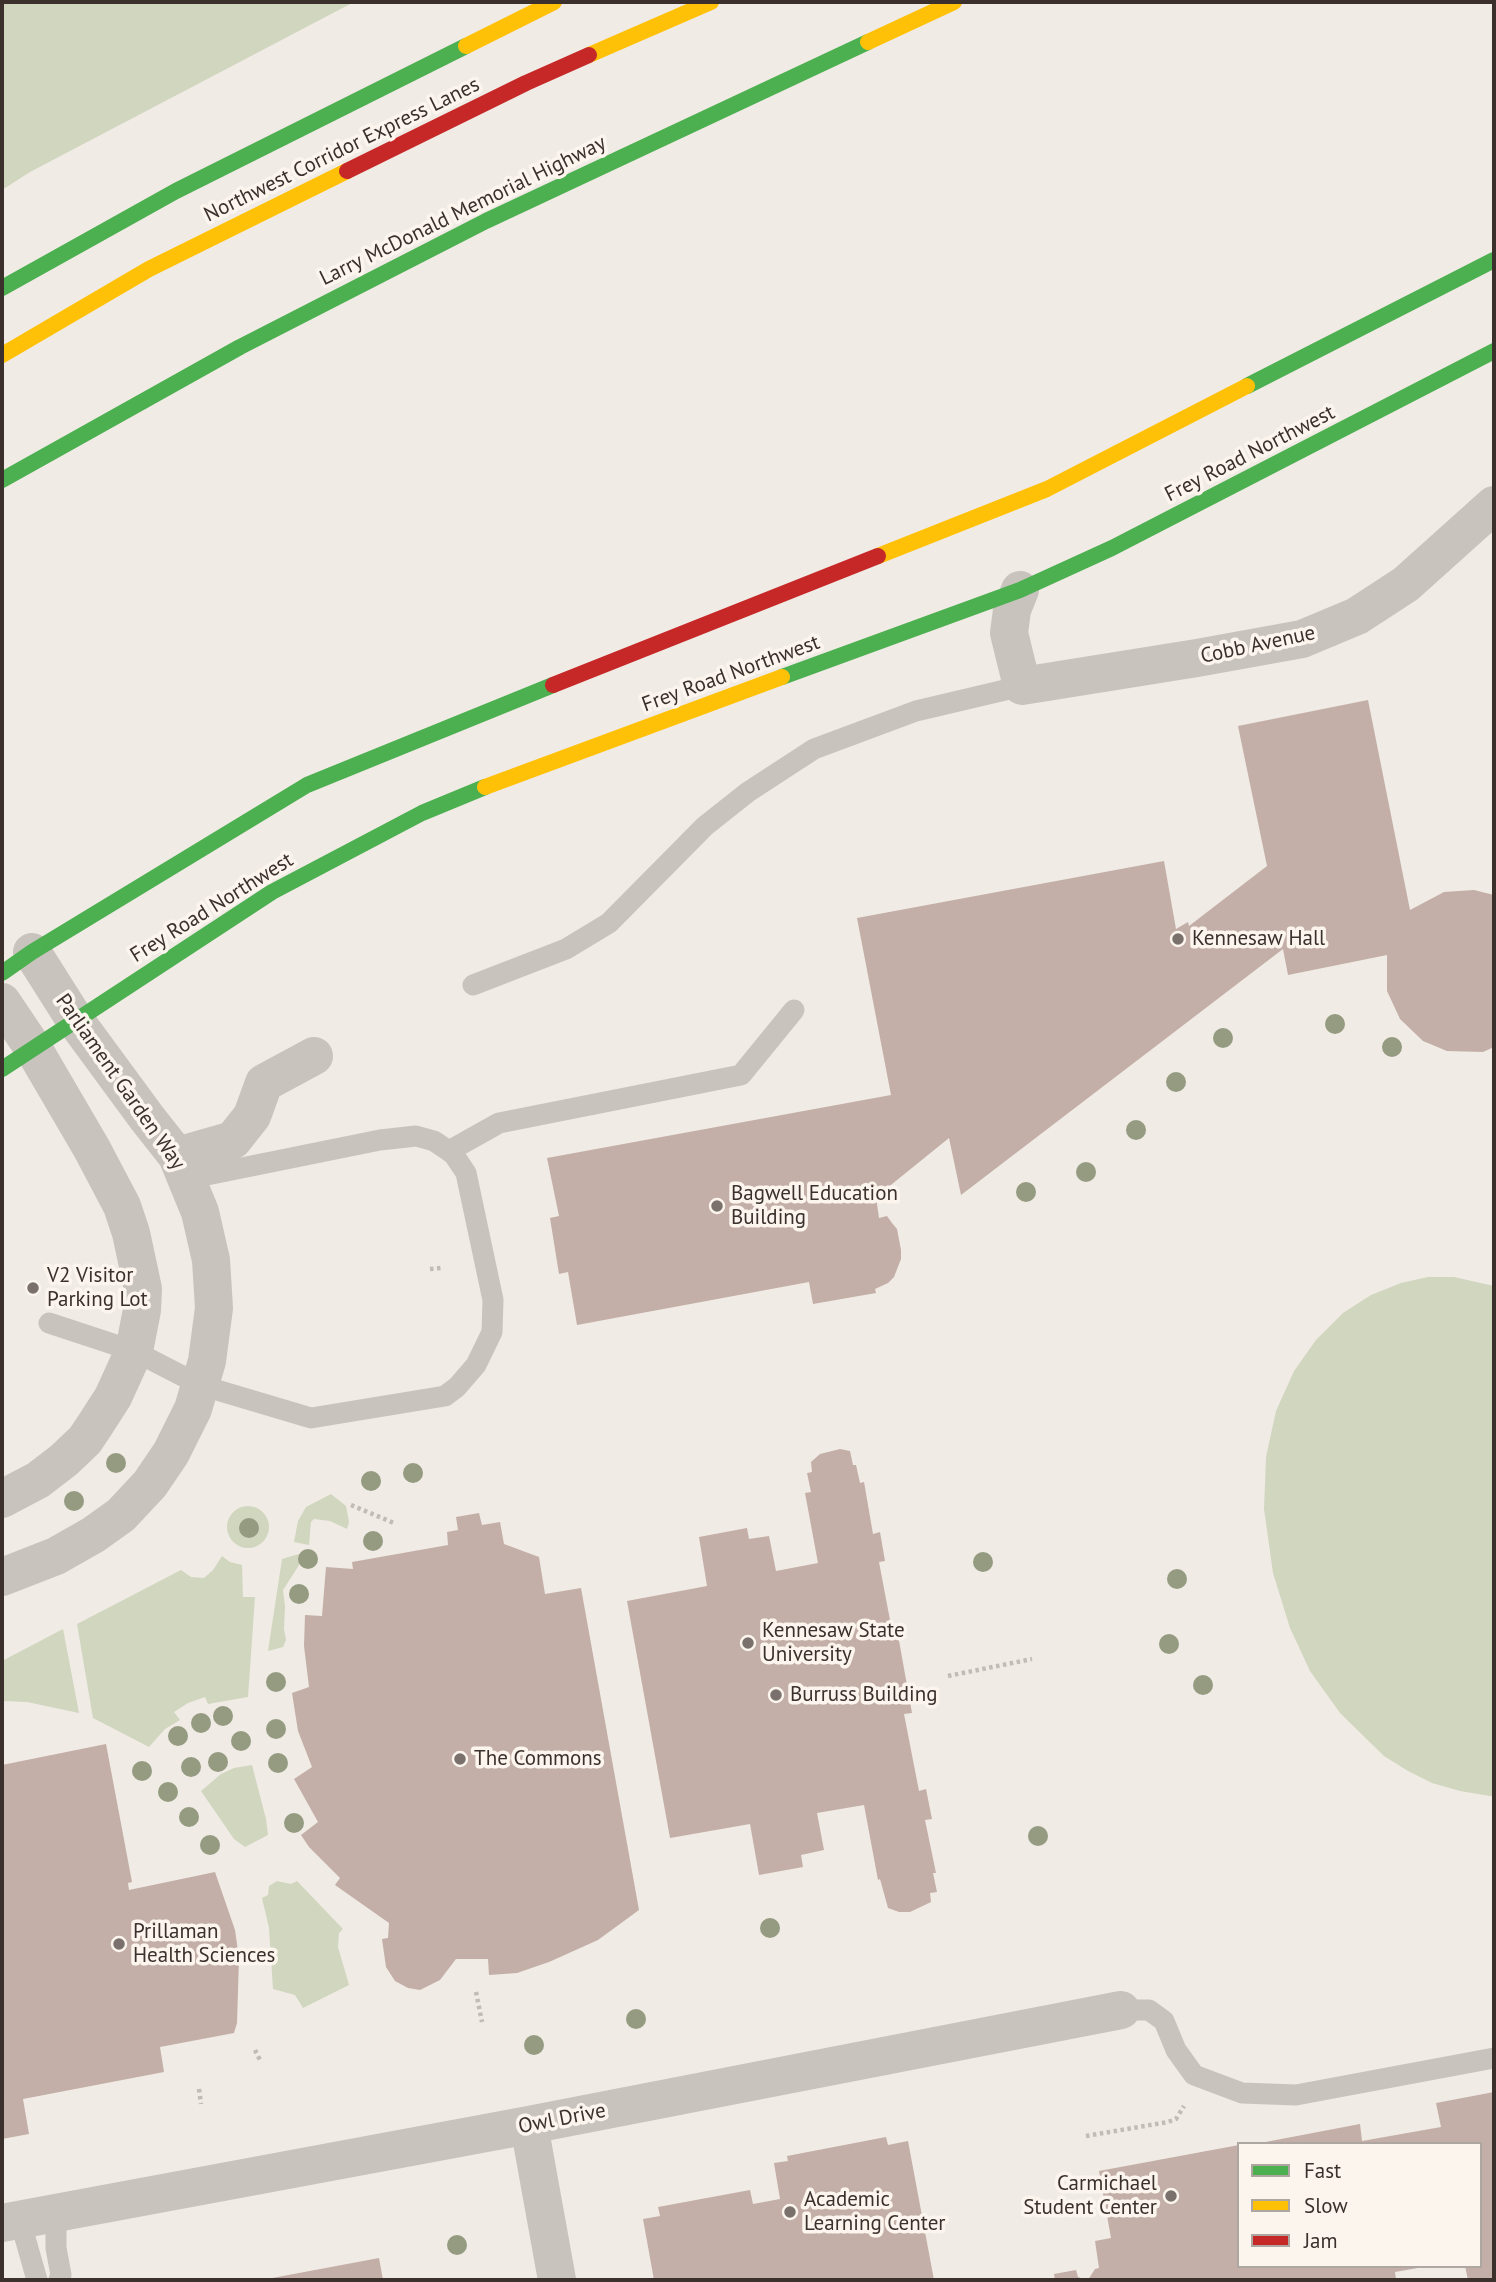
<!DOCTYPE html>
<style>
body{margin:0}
#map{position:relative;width:1496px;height:2282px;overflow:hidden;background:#f0ebe5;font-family:"PT Sans",sans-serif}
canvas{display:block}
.frame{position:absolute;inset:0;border:4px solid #3b302b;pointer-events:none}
.legend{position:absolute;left:1237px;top:2142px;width:245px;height:126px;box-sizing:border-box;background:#fbf5ee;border:2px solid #aea6a0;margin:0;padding:9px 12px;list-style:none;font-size:21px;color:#3b302b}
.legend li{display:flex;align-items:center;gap:14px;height:35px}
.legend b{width:35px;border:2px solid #aea6a0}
</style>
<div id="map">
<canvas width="1496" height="2282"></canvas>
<div class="frame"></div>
<ul class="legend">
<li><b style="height:9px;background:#4caf50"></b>Fast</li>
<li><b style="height:9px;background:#ffc107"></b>Slow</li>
<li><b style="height:9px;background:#c62828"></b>Jam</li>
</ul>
</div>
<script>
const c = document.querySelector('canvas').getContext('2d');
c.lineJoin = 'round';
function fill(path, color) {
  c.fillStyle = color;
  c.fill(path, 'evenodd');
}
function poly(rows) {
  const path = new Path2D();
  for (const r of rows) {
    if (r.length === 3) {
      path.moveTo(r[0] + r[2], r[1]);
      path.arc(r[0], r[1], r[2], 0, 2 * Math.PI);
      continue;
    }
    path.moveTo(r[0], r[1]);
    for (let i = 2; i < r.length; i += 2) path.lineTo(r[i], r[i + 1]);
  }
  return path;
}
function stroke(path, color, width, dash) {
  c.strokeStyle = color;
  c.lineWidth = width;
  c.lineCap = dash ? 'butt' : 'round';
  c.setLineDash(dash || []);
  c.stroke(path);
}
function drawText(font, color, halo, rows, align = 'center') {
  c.font = font + ' "PT Sans",sans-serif';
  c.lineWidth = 7;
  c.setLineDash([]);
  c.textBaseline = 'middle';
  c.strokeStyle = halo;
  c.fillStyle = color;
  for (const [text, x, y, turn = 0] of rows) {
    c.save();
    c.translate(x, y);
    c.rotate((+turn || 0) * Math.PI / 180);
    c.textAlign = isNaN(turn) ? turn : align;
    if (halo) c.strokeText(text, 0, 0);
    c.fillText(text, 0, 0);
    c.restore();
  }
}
fill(poly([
 [2,2,354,2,30,172,2,190],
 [1428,1277,1454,1277,1494,1286,1494,1796,1490,1796,1460,1791,1432,1783,1408,1771,1384,1756,1340,1713,1310,1671,1290,1628,1273,1573,1264,1509,1266,1457,1276,1411,1294,1371,1316,1340,1343,1313,1371,1295,1401,1283],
 [331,1494,346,1506,349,1522,347,1529,330,1521,314,1519,311,1522,309,1545,294,1542,298,1521,306,1507],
 [248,1527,21],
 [299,1554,302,1555,301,1562,283,1590,285,1606,284,1629,286,1640,283,1647,268,1651,282,1559],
 [222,1556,230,1562,242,1565,243,1597,255,1597,248,1697,208,1704,205,1697,188,1703,174,1712,180,1720,165,1729,149,1747,93,1718,77,1624,181,1570,191,1577,204,1578,213,1570],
 [63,1629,79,1713,27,1702,2,1701,2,1661],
 [252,1765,266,1819,268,1835,245,1847,234,1839,201,1791,221,1774,234,1768],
 [277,1881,291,1884,297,1881,343,1929,339,1933,338,1947,349,1985,303,2008,295,1995,273,1989,269,1928,262,1898,268,1895,269,1886]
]), '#d1d6bf');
fill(poly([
 [1368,700,1410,910,1444,892,1474,890,1494,895,1494,1047,1483,1052,1447,1051,1423,1041,1400,1019,1387,991,1387,955,1288,975,1283,949,961,1195,949,1138,876,1197,879,1218,887,1216,892,1223,897,1229,901,1250,901,1259,894,1277,888,1283,875,1289,876,1293,813,1304,809,1282,577,1325,568,1272,559,1274,550,1218,559,1216,547,1158,891,1095,857,918,1164,861,1176,929,1188,922,1189,926,1267,866,1238,726],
 [840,1449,850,1451,853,1465,856,1465,860,1483,864,1482,873,1534,880,1532,885,1561,879,1562,893,1636,898,1635,912,1713,904,1714,919,1791,926,1789,932,1819,925,1820,936,1873,933,1873,937,1892,930,1893,931,1902,910,1912,899,1912,888,1908,880,1879,878,1880,864,1805,817,1813,824,1850,801,1855,803,1867,759,1875,750,1824,670,1838,627,1601,707,1586,699,1537,747,1528,749,1539,769,1536,776,1571,818,1563,805,1493,811,1492,807,1473,812,1472,811,1462,820,1454],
 [479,1513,482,1525,500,1522,504,1544,539,1557,545,1594,581,1588,639,1910,598,1940,549,1962,517,1973,489,1975,488,1959,456,1959,440,1980,420,1990,408,1988,395,1981,386,1967,382,1939,388,1938,389,1923,335,1885,340,1878,309,1847,301,1835,318,1822,294,1779,312,1767,298,1731,292,1693,309,1687,304,1646,305,1615,322,1616,326,1567,353,1569,352,1562,448,1545,447,1532,458,1530,456,1517],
 [106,1744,132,1882,128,1883,129,1890,215,1872,235,1930,239,1958,237,2023,234,2033,160,2047,164,2072,23,2099,29,2134,2,2139,2,1765],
 [1494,2092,1494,2280,1468,2280,1465,2266,1480,2266,1480,2144,1255,2144,1360,2124,1362,2141,1441,2127,1436,2103],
 [886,2137,888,2145,908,2141,934,2280,654,2280,643,2219,660,2216,658,2207,750,2190,753,2204,780,2199,774,2163,788,2161,787,2156],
 [1239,2145,1239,2266,1418,2268,1395,2272,1396,2280,1088,2280,1095,2269,1099,2268,1095,2241,1111,2238,1099,2171],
 [379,2258,383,2280,267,2280,267,2279],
 [1076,2270,1078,2277,1086,2280,1055,2280,1054,2274]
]), '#c3afa7');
stroke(poly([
 [430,1269,441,1268],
 [351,1505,394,1523],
 [948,1676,1032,1659],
 [476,1992,482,2022],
 [255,2050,260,2060],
 [199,2089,201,2104],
 [1086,2136,1168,2122,1176,2119,1184,2106]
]), '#c2bbb6', 4.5, [3.5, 3.5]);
stroke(poly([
 [473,985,566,949,609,923,705,826,748,792,814,749,916,711,1022,686],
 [449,1151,499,1123,741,1075,794,1010],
 [49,1323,134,1351,200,1385,311,1418,445,1396,457,1387,476,1365,492,1332,493,1300,466,1173,454,1155,449,1151,434,1141,416,1136,380,1140,187,1179],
 [1121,2010,1149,2010,1164,2021,1176,2050,1194,2075,1242,2093,1296,2095,1494,2058],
 [56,2213,56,2248,61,2275,59,2280],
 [20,2220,37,2280]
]), '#c9c3be', 21);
stroke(poly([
 [1020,590,1012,610,1009,633,1022,686,1197,658,1302,639,1357,616,1406,584,1494,505],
 [2,1002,33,1048,92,1149,122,1206,131,1233,143,1289,142,1310,134,1351,113,1397,95,1425,85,1440,64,1460,38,1480,2,1499],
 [177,1156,233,1140,252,1116,264,1083,314,1056],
 [2,1577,56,1556,93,1535,121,1515,150,1484,171,1453,193,1409,207,1361,214,1308,211,1260,200,1212,177,1156,147,1118,75,1020,32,952],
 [529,2125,557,2280],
 [2,2223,529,2125,1121,2010]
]), '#c9c3be', 38);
stroke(poly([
 [2,288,176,191,466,46],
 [1247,386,1494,260],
 [2,480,240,347,486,221,868,42],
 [782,677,1020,590,1112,548,1494,351],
 [2,973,32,952,307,785,553,685],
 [2,1069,272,892,422,813,485,787]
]), '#4caf50', 16);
stroke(poly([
 [868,42,954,2],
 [466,46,554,2],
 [589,55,711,2],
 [2,355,149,269,347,171],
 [878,556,1047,489,1247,386],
 [485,787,782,677]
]), '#ffc107', 16);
stroke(poly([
 [347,171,526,83,589,55],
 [553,685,878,556]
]), '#c62828', 16);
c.fillStyle = '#959b80';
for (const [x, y] of [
 [1335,1024],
 [1223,1038],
 [1392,1047],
 [1176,1082],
 [1136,1130],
 [1086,1172],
 [1026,1192],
 [116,1463],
 [413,1473],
 [371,1481],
 [74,1501],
 [249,1528],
 [373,1541],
 [308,1559],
 [983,1562],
 [1177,1579],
 [299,1594],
 [1169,1644],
 [276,1682],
 [1203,1685],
 [223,1716],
 [201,1723],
 [276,1729],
 [178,1736],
 [241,1741],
 [218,1762],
 [278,1763],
 [191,1767],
 [142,1771],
 [168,1792],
 [189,1817],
 [294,1823],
 [1038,1836],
 [210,1845],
 [770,1928],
 [636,2019],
 [534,2045],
 [457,2245]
]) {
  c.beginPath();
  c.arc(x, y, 10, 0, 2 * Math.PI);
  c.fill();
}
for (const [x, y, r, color] of [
 [1178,939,7,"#7a716c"],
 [717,1206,7,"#7a716c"],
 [33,1288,7,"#7a716c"],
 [748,1643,7,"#7a716c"],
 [776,1695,7,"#7a716c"],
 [460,1759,7,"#7a716c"],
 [119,1944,7,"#7a716c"],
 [1171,2196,7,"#7a716c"],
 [790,2212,7,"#7a716c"]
]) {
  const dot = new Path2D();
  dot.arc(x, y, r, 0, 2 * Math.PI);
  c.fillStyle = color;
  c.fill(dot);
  stroke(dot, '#fbf5ee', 2.5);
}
drawText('21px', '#3b302b', '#fbf5ee', [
 ["Northwest Corridor Express Lanes",342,150,-26],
 ["Larry McDonald Memorial Highway",463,211,-26],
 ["Frey Road Northwest",1250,454,-27],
 ["Cobb Avenue",1258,645,-12],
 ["Frey Road Northwest",731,674,-20],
 ["Frey Road Northwest",212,908,-32],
 ["Parliament Garden Way",120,1082,55],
 ["Owl Drive",562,2119,-11]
]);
drawText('21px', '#3b302b', '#fbf5ee', [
 ["Kennesaw Hall",1192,939],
 ["Bagwell Education",731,1194],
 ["Building",731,1218],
 ["V2 Visitor",47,1276],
 ["Parking Lot",47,1300],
 ["Kennesaw State",762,1631],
 ["University",762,1655],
 ["Burruss Building",790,1695],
 ["The Commons",474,1759],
 ["Prillaman",133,1932],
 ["Health Sciences",133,1956],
 ["Carmichael",1157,2184,"right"],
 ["Student Center",1157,2208,"right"],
 ["Academic",804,2200],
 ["Learning Center",804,2224]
], 'left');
</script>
